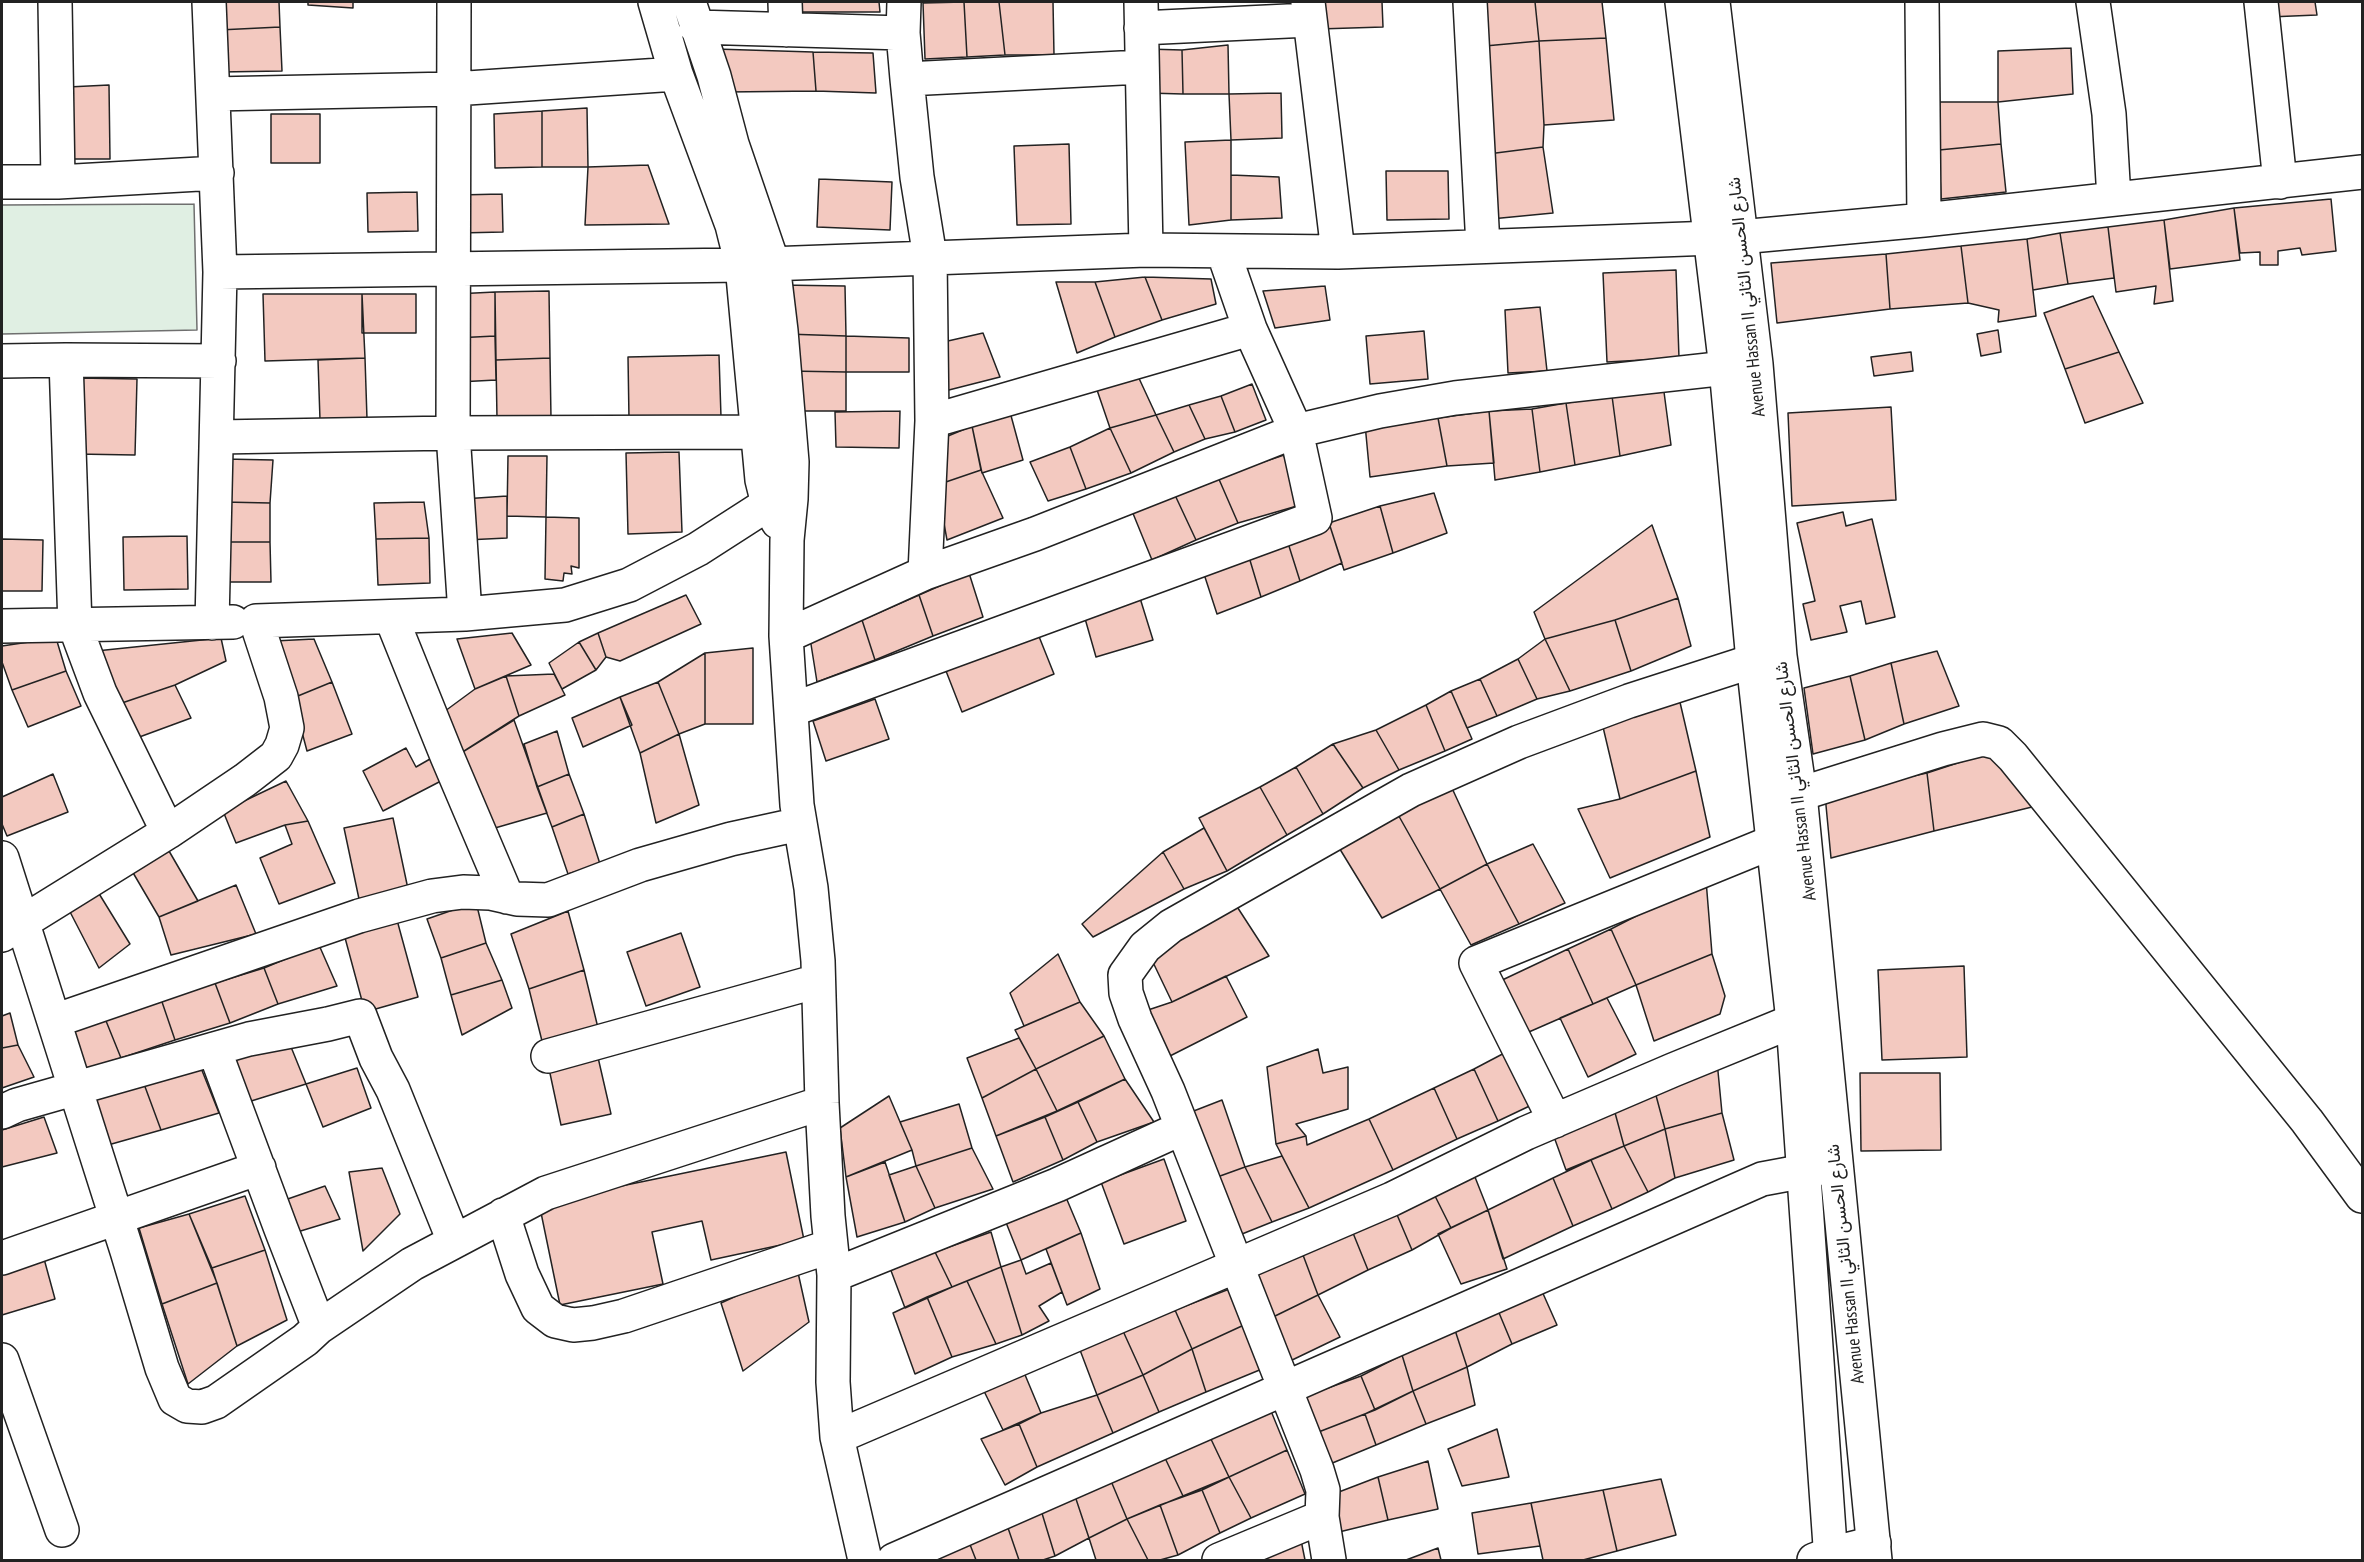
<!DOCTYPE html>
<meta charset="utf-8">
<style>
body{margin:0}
#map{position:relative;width:2364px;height:1562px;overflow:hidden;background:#fff;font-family:"PT Sans Narrow",sans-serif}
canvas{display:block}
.frame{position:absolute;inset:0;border:3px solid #222;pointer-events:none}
</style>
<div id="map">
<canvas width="2364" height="1562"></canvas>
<div class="frame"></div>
</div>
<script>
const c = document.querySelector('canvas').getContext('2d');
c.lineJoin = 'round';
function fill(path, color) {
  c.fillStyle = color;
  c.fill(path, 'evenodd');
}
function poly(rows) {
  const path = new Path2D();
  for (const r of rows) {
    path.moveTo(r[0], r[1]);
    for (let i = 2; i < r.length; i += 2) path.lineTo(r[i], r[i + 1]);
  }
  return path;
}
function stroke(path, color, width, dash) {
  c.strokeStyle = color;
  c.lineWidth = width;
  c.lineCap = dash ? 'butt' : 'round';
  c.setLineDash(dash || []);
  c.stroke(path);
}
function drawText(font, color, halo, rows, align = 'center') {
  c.font = font + ' "PT Sans Narrow",Vazirmatn,sans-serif';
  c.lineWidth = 4.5;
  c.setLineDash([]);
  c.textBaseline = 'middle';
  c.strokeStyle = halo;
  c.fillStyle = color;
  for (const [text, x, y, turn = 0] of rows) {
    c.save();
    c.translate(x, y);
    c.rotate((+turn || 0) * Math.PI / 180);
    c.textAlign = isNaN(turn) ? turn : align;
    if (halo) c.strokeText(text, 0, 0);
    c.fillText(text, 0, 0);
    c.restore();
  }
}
const green = poly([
 [194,204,197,330,2,334,2,205,194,204]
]);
fill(green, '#e0efe3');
stroke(green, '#6f6f6f', 1.5);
const building = poly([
 [218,2,279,2,280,27,219,30,218,2],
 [308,2,353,2,353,8,308,5,308,2],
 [796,2,879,2,880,12,797,12,796,2],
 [964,2,967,57,925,59,923,3,964,2],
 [964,2,999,2,1005,55,967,57,964,2],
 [999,2,1053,2,1054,55,1005,55,999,2],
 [1317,2,1382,2,1383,27,1319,29,1317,2],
 [1485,2,1535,2,1539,41,1485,46,1485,2],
 [1535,2,1602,2,1606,38,1539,41,1535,2],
 [2268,2,2315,2,2317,15,2269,17,2268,2],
 [280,27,282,71,220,72,219,30,280,27],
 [1606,38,1614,120,1544,125,1539,41,1606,38],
 [1539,41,1544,125,1543,147,1488,154,1485,46,1539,41],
 [1228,45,1229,94,1183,94,1182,50,1228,45],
 [2071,48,2073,94,1998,102,1998,51,2071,48],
 [715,49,813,52,816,91,726,92,715,49],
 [1147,49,1182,50,1183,94,1147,93,1147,49],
 [813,52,873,53,876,93,816,91,813,52],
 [109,85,110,159,71,159,68,87,109,85],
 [1281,93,1282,138,1231,140,1229,94,1281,93],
 [1936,102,1998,102,2001,144,1939,150,1936,102],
 [587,108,588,167,542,167,542,111,587,108],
 [542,111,542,167,495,168,494,114,542,111],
 [271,114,320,114,320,163,271,163,271,114],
 [1231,140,1231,220,1189,225,1185,142,1231,140],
 [1069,144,1071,224,1017,225,1014,146,1069,144],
 [2001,144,2006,192,1941,199,1939,150,2001,144],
 [1543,147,1553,213,1491,219,1488,154,1543,147],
 [648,165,669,224,585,225,588,167,648,165],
 [1386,171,1448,171,1449,219,1387,220,1386,171],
 [1231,175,1279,177,1282,218,1231,220,1231,175],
 [819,179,892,182,890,230,817,227,819,179],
 [417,192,418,231,368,232,367,193,417,192],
 [502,194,503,232,459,233,458,195,502,194],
 [2331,199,2336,251,2302,255,2300,248,2278,251,2278,265,2260,265,2260,252,2240,253,2234,208,2331,199],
 [2234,208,2240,260,2170,269,2164,220,2234,208],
 [2164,220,2173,301,2154,304,2156,286,2116,292,2108,227,2164,220],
 [2108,227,2114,278,2068,284,2060,233,2108,227],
 [2060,233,2068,284,2033,290,2027,239,2060,233],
 [2027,239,2036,316,1998,322,1999,310,1968,303,1961,246,2027,239],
 [1961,246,1968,303,1890,309,1886,254,1961,246],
 [1886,254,1890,309,1777,323,1771,263,1886,254],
 [1676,270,1679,358,1607,362,1603,273,1676,270],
 [1145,277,1162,320,1115,337,1095,282,1145,277],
 [1145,277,1211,279,1216,304,1162,320,1145,277],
 [1056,282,1095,282,1115,337,1077,353,1056,282],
 [780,285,845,286,846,336,786,334,780,285],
 [1325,286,1330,320,1275,328,1263,291,1325,286],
 [549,291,550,358,496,360,495,292,549,291],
 [495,292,495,336,455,338,455,294,495,292],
 [263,294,362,294,365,358,265,361,263,294],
 [362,294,416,294,416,333,362,333,362,294],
 [2093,296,2119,352,2065,369,2044,313,2093,296],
 [1540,307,1547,371,1508,373,1505,310,1540,307],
 [1998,330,2001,352,1981,356,1977,334,1998,330],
 [1424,331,1428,379,1370,384,1366,336,1424,331],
 [983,333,1000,377,941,392,939,343,983,333],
 [786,334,846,336,846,372,788,371,786,334],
 [495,336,496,380,458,382,455,338,495,336],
 [846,336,909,338,909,372,846,372,846,336],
 [1911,352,1913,371,1874,376,1871,357,1911,352],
 [2119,352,2143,403,2085,423,2065,369,2119,352],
 [719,355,721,417,629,419,628,357,719,355],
 [365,358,367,419,320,420,318,360,365,358],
 [550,358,551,418,497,419,496,360,550,358],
 [788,371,846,372,846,411,792,411,788,371],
 [1137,374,1156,415,1110,428,1096,387,1137,374],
 [77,378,137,379,135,455,75,454,77,378],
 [1252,384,1266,420,1235,432,1221,396,1252,384],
 [1664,392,1671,445,1620,456,1612,396,1664,392],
 [1221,396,1235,432,1205,439,1189,405,1221,396],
 [1612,396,1620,456,1575,465,1566,403,1612,396],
 [1566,403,1575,465,1540,472,1532,409,1566,403],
 [1189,405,1205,439,1174,452,1156,415,1189,405],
 [1891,407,1896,500,1792,506,1788,413,1891,407],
 [1532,409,1540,472,1495,480,1489,411,1532,409],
 [900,411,899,448,836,447,835,412,900,411],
 [1489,411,1494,463,1447,466,1438,418,1489,411],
 [1010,412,1023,460,982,473,972,426,1010,412],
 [1156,415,1174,452,1131,473,1110,428,1156,415],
 [1438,418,1447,466,1370,477,1365,424,1438,418],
 [972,426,981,470,937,485,936,441,972,426],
 [1110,428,1131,473,1086,489,1070,447,1110,428],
 [1070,447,1086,489,1048,501,1030,462,1070,447],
 [679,452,682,532,628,534,626,453,679,452],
 [1284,455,1297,506,1238,523,1218,477,1284,455],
 [508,456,547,456,546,517,507,516,508,456],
 [224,459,273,460,270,503,223,502,224,459],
 [981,470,1003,518,947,540,937,485,981,470],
 [1218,477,1238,523,1196,540,1174,493,1218,477],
 [1174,493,1196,540,1152,560,1132,511,1174,493],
 [1434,493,1447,533,1393,553,1380,506,1434,493],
 [507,496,507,538,466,540,463,499,507,496],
 [223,502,270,503,270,542,223,542,223,502],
 [424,502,429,538,376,539,374,503,424,502],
 [1380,506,1393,553,1344,570,1329,523,1380,506],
 [1843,512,1846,526,1872,519,1895,617,1866,624,1861,601,1840,606,1847,632,1811,640,1803,604,1815,601,1797,523,1843,512],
 [546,517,579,518,579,568,571,566,572,574,564,573,563,581,545,579,546,517],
 [1329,523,1342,563,1300,581,1288,543,1329,523],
 [1652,525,1678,598,1615,620,1545,639,1534,612,1652,525],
 [187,536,188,589,124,590,123,537,187,536],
 [429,538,430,583,378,585,376,539,429,538],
 [2,539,43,540,42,591,2,591,2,539],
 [223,542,270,542,271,582,223,582,223,542],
 [1288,543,1300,581,1261,597,1249,557,1288,543],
 [1249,557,1261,597,1217,614,1204,574,1249,557],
 [969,573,983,617,933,636,919,595,969,573],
 [686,595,701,624,620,661,606,657,598,633,686,595],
 [919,595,933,636,875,660,862,620,919,595],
 [1140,598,1153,640,1096,657,1084,615,1140,598],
 [1678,598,1691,646,1631,671,1615,620,1678,598],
 [862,620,875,660,817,682,810,638,862,620],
 [1615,620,1631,671,1570,691,1545,639,1615,620],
 [512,633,531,665,475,689,457,639,512,633],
 [598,633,606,657,596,670,579,642,598,633],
 [1038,634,1054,674,962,712,946,671,1038,634],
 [56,638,66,671,12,690,2,662,2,646,56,638],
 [221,638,226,661,175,685,116,705,96,651,221,638],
 [314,639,332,682,293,698,274,641,314,639],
 [1545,639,1570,691,1537,699,1518,659,1545,639],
 [579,642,596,670,562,689,549,663,579,642],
 [753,648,753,724,705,724,705,653,753,648],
 [1937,651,1959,706,1904,724,1891,663,1937,651],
 [705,653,705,724,679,734,658,682,705,653],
 [1518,659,1537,699,1497,716,1480,679,1518,659],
 [1891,663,1904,724,1865,740,1850,676,1891,663],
 [66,671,81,706,28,727,12,690,66,671],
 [554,674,565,695,519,716,506,676,554,674],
 [506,676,519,716,461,753,441,714,475,689,506,676],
 [1850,676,1865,740,1813,754,1804,688,1850,676],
 [1480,679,1497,716,1467,728,1451,691,1480,679],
 [332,682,352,734,307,751,293,698,332,682],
 [658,682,679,734,640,753,620,697,658,682],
 [175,685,191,718,134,739,116,705,175,685],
 [1451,691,1472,739,1445,751,1426,705,1451,691],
 [620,697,632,725,583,747,572,718,620,697],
 [1679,698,1696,771,1620,799,1603,727,1679,698],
 [875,699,889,739,826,761,813,721,875,699],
 [1426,705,1445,751,1399,770,1376,730,1426,705],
 [514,720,547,813,488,830,461,753,514,720],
 [1376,730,1399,770,1363,788,1333,744,1376,730],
 [557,731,569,774,537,787,524,744,557,731],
 [679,734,699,805,656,823,640,753,679,734],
 [1333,744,1363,788,1323,814,1296,767,1333,744],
 [406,748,416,767,430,759,441,781,383,811,363,771,406,748],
 [1991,752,2036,806,1934,831,1927,773,1991,752],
 [1296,767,1323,814,1287,835,1260,787,1296,767],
 [1696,771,1710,837,1610,878,1578,809,1620,799,1696,771],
 [1927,773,1934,831,1831,858,1825,795,1927,773],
 [53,774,68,812,7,836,2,824,2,797,53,774],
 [569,774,584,814,552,827,537,787,569,774],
 [286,781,308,821,285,825,236,843,223,811,286,781],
 [1451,786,1487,864,1440,889,1396,811,1451,786],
 [1260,787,1287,835,1227,871,1199,818,1260,787],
 [1396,811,1440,889,1382,918,1338,846,1396,811],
 [584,814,600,864,568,874,552,827,584,814],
 [393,818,408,889,359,899,344,828,393,818],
 [308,821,335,883,279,904,260,858,292,844,285,825,308,821],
 [1204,828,1227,871,1184,889,1163,852,1204,828],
 [1533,844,1565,903,1519,924,1487,864,1533,844],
 [169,851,198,901,159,917,132,871,169,851],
 [1163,852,1184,889,1093,937,1082,924,1163,852],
 [1487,864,1519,924,1471,945,1440,889,1487,864],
 [1706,880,1712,954,1636,985,1611,929,1706,880],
 [236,885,256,934,171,955,159,917,236,885],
 [98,892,130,944,99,968,68,908,98,892],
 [476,902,486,943,441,958,427,919,476,902],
 [1234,902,1269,956,1172,1002,1149,954,1234,902],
 [568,911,584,970,529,989,511,934,568,911],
 [397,920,418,997,365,1012,344,934,397,920],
 [1611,929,1636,985,1593,1004,1568,949,1611,929],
 [681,933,700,987,646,1006,627,952,681,933],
 [486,943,502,980,451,995,441,958,486,943],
 [319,945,337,986,278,1004,264,968,319,945],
 [1568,949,1593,1004,1522,1035,1498,982,1568,949],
 [1058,954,1080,1002,1024,1026,1010,993,1058,954],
 [1712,954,1725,996,1720,1014,1654,1041,1636,985,1712,954],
 [1964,966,1967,1057,1882,1060,1878,970,1964,966],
 [264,968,278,1004,230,1023,215,983,264,968],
 [584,970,598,1028,543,1045,529,989,584,970],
 [1226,976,1247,1017,1166,1058,1145,1011,1172,1002,1226,976],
 [502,980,512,1008,462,1035,451,995,502,980],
 [215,983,230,1023,175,1040,161,999,215,983],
 [1607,998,1636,1054,1588,1077,1560,1018,1607,998],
 [161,999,175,1040,121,1058,104,1016,161,999],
 [1080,1002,1104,1036,1036,1069,1015,1030,1080,1002],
 [10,1013,18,1045,2,1048,2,1016,10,1013],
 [104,1016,121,1058,75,1072,61,1028,104,1016],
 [1104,1036,1125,1079,1057,1111,1036,1069,1104,1036],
 [1019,1038,1036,1069,982,1098,967,1058,1019,1038],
 [289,1042,306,1084,248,1102,232,1060,289,1042],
 [18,1045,34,1077,2,1088,2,1048,18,1045],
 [1318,1049,1323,1073,1348,1067,1348,1109,1296,1124,1306,1136,1276,1144,1267,1067,1318,1049],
 [1512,1049,1538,1102,1498,1121,1474,1069,1512,1049],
 [597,1053,611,1114,561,1125,548,1064,597,1053],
 [1717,1061,1722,1113,1665,1129,1654,1088,1717,1061],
 [201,1068,219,1113,161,1130,144,1084,201,1068],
 [357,1068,371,1108,323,1127,306,1084,357,1068],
 [1036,1069,1057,1111,996,1136,982,1098,1036,1069],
 [1474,1069,1498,1121,1457,1139,1434,1088,1474,1069],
 [1860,1073,1940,1073,1941,1150,1861,1151,1860,1073],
 [1125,1079,1154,1122,1097,1142,1078,1102,1125,1079],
 [144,1084,161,1130,101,1147,86,1102,144,1084],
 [1434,1088,1457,1139,1393,1170,1369,1119,1434,1088],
 [1654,1088,1665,1129,1624,1146,1614,1109,1654,1088],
 [889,1096,912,1150,846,1177,840,1128,889,1096],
 [1222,1100,1245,1167,1209,1180,1186,1114,1222,1100],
 [1078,1102,1097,1142,1063,1160,1045,1117,1078,1102],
 [959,1104,972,1148,916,1166,912,1150,900,1122,959,1104],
 [1614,1109,1624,1146,1566,1170,1553,1134,1614,1109],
 [1722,1113,1734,1160,1675,1178,1665,1129,1722,1113],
 [44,1117,57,1153,2,1167,2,1130,44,1117],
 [1045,1117,1063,1160,1013,1182,996,1136,1045,1117],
 [1369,1119,1393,1170,1309,1208,1276,1144,1306,1136,1307,1145,1369,1119],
 [1665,1129,1675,1178,1648,1192,1624,1146,1665,1129],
 [1624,1146,1648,1192,1612,1209,1591,1160,1624,1146],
 [972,1148,993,1189,935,1208,916,1166,972,1148],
 [786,1152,804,1240,711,1260,702,1221,652,1232,663,1284,560,1305,539,1203,786,1152],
 [1282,1156,1309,1208,1272,1222,1245,1167,1282,1156],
 [1164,1159,1186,1221,1124,1244,1101,1182,1164,1159],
 [1591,1160,1612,1209,1573,1226,1553,1178,1591,1160],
 [885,1162,905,1222,857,1237,846,1177,885,1162],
 [916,1166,935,1208,905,1222,889,1175,916,1166],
 [1245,1167,1272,1222,1237,1236,1209,1180,1245,1167],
 [382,1168,400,1214,363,1251,349,1172,382,1168],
 [1473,1172,1488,1210,1451,1228,1433,1192,1473,1172],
 [1553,1178,1573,1226,1503,1259,1488,1210,1553,1178],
 [325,1186,340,1219,294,1233,282,1201,325,1186],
 [1433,1192,1451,1228,1412,1250,1395,1210,1433,1192],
 [1065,1195,1081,1233,1021,1260,1005,1220,1065,1195],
 [245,1196,265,1250,212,1268,189,1214,245,1196],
 [1395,1210,1412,1250,1368,1270,1353,1233,1395,1210],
 [1488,1210,1507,1269,1461,1284,1438,1234,1488,1210],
 [189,1214,217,1283,162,1304,139,1228,189,1214],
 [991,1232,1001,1267,952,1287,935,1252,991,1232],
 [1081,1233,1100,1289,1067,1305,1046,1249,1081,1233],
 [1353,1233,1368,1270,1318,1295,1303,1255,1353,1233],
 [265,1250,287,1320,237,1346,212,1268,265,1250],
 [935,1252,952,1287,905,1308,890,1268,935,1252],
 [43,1255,55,1299,2,1315,2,1267,43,1255],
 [1303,1255,1318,1295,1271,1318,1253,1275,1303,1255],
 [1021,1260,1026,1274,1051,1263,1062,1292,1039,1306,1049,1321,1022,1335,1001,1267,1021,1260],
 [1001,1267,1022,1335,996,1344,967,1281,1001,1267],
 [797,1268,809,1322,743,1371,721,1303,797,1268],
 [967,1281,996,1344,952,1357,927,1297,967,1281],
 [217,1283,237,1346,188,1384,162,1304,217,1283],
 [1232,1288,1244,1325,1192,1349,1175,1310,1232,1288],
 [1541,1289,1557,1325,1512,1344,1497,1308,1541,1289],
 [1318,1295,1340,1337,1288,1362,1271,1318,1318,1295],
 [927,1297,952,1357,915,1374,893,1313,927,1297],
 [1497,1308,1512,1344,1467,1367,1454,1327,1497,1308],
 [1175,1310,1192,1349,1143,1375,1123,1331,1175,1310],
 [1244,1325,1262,1369,1206,1392,1192,1349,1244,1325],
 [1454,1327,1467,1367,1413,1391,1402,1355,1454,1327],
 [1123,1331,1143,1375,1097,1395,1080,1350,1123,1331],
 [1192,1349,1206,1392,1159,1412,1143,1375,1192,1349],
 [1402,1355,1413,1391,1375,1410,1361,1376,1402,1355],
 [1467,1367,1475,1405,1426,1424,1413,1391,1467,1367],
 [1023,1370,1041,1413,1003,1430,982,1387,1023,1370],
 [1143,1375,1159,1412,1113,1433,1097,1395,1143,1375],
 [1361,1376,1375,1410,1316,1433,1303,1397,1361,1376],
 [1413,1391,1426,1424,1376,1445,1365,1414,1413,1391],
 [1097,1395,1113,1433,1037,1467,1019,1424,1041,1413,1097,1395],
 [1271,1411,1287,1450,1229,1477,1209,1435,1271,1411],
 [1365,1414,1376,1445,1330,1464,1316,1433,1365,1414],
 [1019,1424,1037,1467,1005,1485,981,1439,1019,1424],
 [1497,1429,1509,1477,1462,1486,1448,1449,1497,1429],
 [1209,1435,1229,1477,1183,1496,1165,1458,1209,1435],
 [1287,1450,1305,1494,1251,1518,1229,1477,1287,1450],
 [1165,1458,1183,1496,1127,1519,1111,1481,1165,1458],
 [1428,1461,1438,1509,1388,1520,1378,1477,1428,1461],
 [1229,1477,1251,1518,1220,1533,1202,1490,1229,1477],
 [1378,1477,1388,1520,1339,1532,1331,1495,1378,1477],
 [1661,1479,1676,1535,1617,1551,1603,1490,1661,1479],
 [1111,1481,1127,1519,1089,1538,1075,1496,1111,1481],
 [1202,1490,1220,1533,1178,1555,1160,1505,1202,1490],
 [1603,1490,1617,1551,1583,1560,1543,1560,1531,1503,1603,1490],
 [1075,1496,1089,1538,1055,1556,1041,1510,1075,1496],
 [1531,1503,1540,1546,1478,1554,1472,1513,1531,1503],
 [1160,1505,1178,1555,1160,1560,1148,1560,1127,1519,1160,1505],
 [1041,1510,1055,1556,1043,1560,1019,1560,1007,1525,1041,1510],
 [1127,1519,1148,1560,1096,1560,1089,1538,1127,1519],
 [1007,1525,1019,1560,976,1560,969,1542,1007,1525],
 [1300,1535,1305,1560,1261,1560,1259,1548,1300,1535],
 [969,1542,976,1560,935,1560,933,1554,969,1542],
 [1438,1548,1441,1560,1406,1560,1438,1548]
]);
fill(building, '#f3c9c0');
stroke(building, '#222', 1.5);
const minor = poly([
 [55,2,58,182],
 [209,2,220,272,212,623],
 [454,2,453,433,465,614],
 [655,2,676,74,732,225,742,265,762,480,768,504,778,522],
 [689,2,714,76,732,144,773,264,781,331,792,462,791,499,787,540,786,636,797,805,811,888,818,961,822,1103,828,1216,834,1275,833,1382,837,1437,865,1560],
 [785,2,786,30],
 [904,2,903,33,907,79,917,177,930,257,932,421,925,573],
 [1141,2,1146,250],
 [1308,2,1338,252],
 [1470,2,1483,246],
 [1922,2,1924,220],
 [2093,2,2109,114,2114,199],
 [2261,2,2280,182],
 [696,27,903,33],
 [1141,28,1309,20],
 [907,79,1141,67],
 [213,94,453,89,676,74],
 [2,182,58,182,217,173],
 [220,272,742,265,1146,250,1338,252,1740,237,1924,220,2362,172],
 [66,360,219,361],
 [2,361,66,360,75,626,100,693,168,832],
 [932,421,1250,329],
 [217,437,453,433,756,432],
 [391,617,447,756,507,897],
 [2,626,233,622],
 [786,636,925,573,1035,534,1296,431,1380,411,1455,398,1754,365],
 [791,710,1315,518,1296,431,1250,329,1223,251],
 [1800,794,1943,749,1983,739,1999,743,2013,757,2307,1121,2362,1196],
 [2,858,127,1251,162,1368,175,1399,187,1406,202,1407,216,1402,305,1340,319,1327,412,1264,546,1193,822,1103],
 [2,935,168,832,245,780,276,756,282,745,287,728,281,697,256,621,465,614,565,605,629,585,698,549,768,504,791,499],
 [54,1021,359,916,432,896,463,892,490,893,517,899,548,900,640,865,731,839,800,824],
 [214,1049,281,1229,319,1327],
 [548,1056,818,981],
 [2,1112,17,1105,249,1039,328,1024,360,1016,376,1058,393,1090,454,1241],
 [1555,1121,1476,963,1775,841],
 [503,1215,522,1274,538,1308,555,1321,573,1325,593,1323,624,1316,831,1246],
 [2,1258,259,1168],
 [834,1275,1057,1185,1182,1128],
 [2,1360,62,1530],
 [837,1437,1392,1199,1526,1133,1673,1070,1793,1021,1820,1015],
 [894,1560,1762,1179,1832,1166],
 [1219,1560,1322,1517],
 [1329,1560,1322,1517,1323,1490,1317,1470,1168,1091,1135,1019,1126,993,1125,975,1145,947,1171,926,1411,790,1519,742,1629,701,1753,661,1779,656],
 [1814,1560,1830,1554,1874,1543]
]);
const major = poly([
 [1682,2,1726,368,1753,661,1793,1021,1831,1560],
 [1713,2,1756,364,1780,656,1800,794,1875,1560]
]);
stroke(minor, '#222', 36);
stroke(major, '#222', 36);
stroke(minor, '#fff', 33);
stroke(major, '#fff', 33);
drawText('18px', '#222', '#fff', [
 ["Avenue Hassan II شارع الحسن الثاني",1747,297,-96],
 ["Avenue Hassan II شارع الحسن الثاني",1796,781,-97],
 ["Avenue Hassan II شارع الحسن الثاني",1846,1264,-96]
]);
</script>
